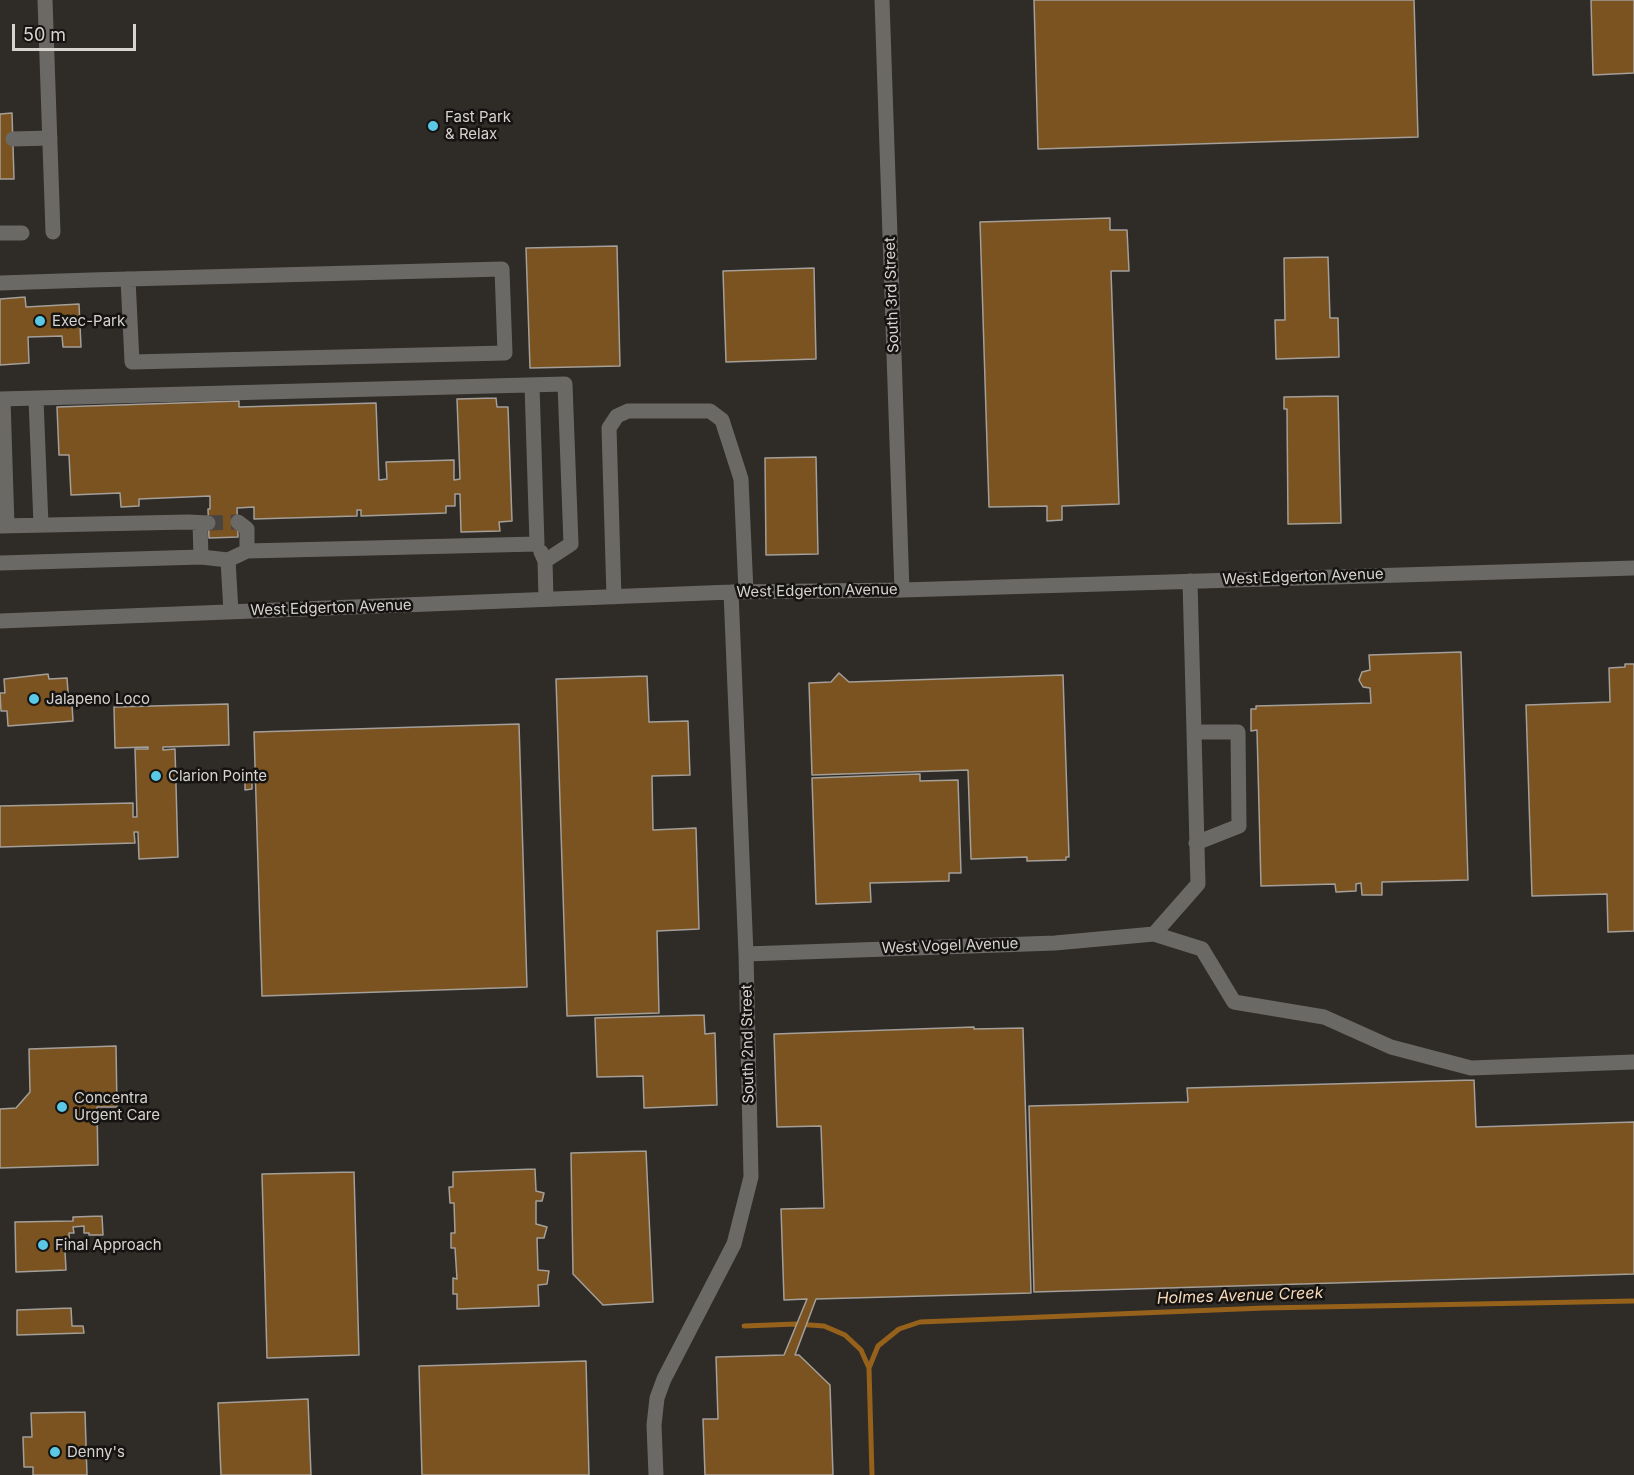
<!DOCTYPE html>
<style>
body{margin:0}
#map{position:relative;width:1634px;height:1475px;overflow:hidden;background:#2f2b26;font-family:Inter,sans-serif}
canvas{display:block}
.scale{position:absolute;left:12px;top:24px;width:124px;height:27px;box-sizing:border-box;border:3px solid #d6d3d0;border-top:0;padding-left:8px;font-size:18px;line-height:21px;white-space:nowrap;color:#d6d3d0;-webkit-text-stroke:4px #161412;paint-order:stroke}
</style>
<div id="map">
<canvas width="1634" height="1475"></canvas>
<div class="scale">50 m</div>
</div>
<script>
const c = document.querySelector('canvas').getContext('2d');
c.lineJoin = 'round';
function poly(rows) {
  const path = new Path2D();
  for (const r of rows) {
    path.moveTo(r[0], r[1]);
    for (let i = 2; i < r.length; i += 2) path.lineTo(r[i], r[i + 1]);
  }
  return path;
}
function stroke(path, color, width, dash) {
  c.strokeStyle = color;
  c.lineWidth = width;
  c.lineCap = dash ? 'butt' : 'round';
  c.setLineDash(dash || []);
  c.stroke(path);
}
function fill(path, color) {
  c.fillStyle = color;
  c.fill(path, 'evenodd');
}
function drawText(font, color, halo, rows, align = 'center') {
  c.font = font + ' Inter,sans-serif';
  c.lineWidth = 5;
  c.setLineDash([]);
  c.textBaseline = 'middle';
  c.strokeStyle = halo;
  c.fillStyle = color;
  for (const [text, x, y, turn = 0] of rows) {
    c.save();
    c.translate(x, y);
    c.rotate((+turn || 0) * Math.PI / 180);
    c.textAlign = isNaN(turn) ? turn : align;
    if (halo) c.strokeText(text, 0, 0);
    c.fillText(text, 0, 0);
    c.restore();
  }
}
stroke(poly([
 [744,1326,796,1324,824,1326,845,1335,861,1350,869,1368],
 [872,1475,869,1368,878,1346,899,1329,920,1322,1264,1308,1634,1301]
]), '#95611b', 5);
const building = poly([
 [1034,0,1414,0,1418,137,1038,149,1034,0],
 [1591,0,1634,0,1634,73,1593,75,1591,0],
 [12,113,14,179,0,179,0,114,12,113],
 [1110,218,1110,230,1127,230,1129,271,1111,271,1119,504,1062,506,1062,520,1047,521,1047,506,989,507,980,222,1110,218],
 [617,246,620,366,530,368,526,248,617,246],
 [1328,257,1330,318,1338,318,1339,357,1276,359,1275,320,1285,320,1284,258,1328,257],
 [814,268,816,359,726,362,723,271,814,268],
 [25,297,26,307,79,304,81,347,63,347,62,336,28,337,29,363,0,365,0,299,25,297],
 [1338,396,1341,523,1288,524,1287,409,1284,409,1284,397,1338,396],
 [496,398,497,407,508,407,512,521,499,522,500,531,461,532,460,494,455,494,455,506,446,506,446,513,361,516,361,510,357,510,357,516,254,519,254,507,237,508,238,537,209,538,208,509,210,509,210,496,139,499,139,506,121,507,120,493,71,495,69,455,59,455,57,407,239,401,239,407,376,403,379,480,387,479,386,462,454,460,454,480,460,479,457,399,496,398],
 [816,457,818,554,766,555,765,458,816,457],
 [1461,652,1468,880,1382,882,1382,895,1362,895,1361,883,1356,884,1356,891,1336,892,1335,884,1261,886,1257,730,1251,731,1251,709,1256,709,1256,706,1371,703,1370,688,1363,687,1359,680,1362,672,1370,670,1369,655,1461,652],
 [1625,664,1634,664,1634,931,1608,932,1607,894,1532,896,1526,705,1610,702,1609,668,1625,667,1625,664],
 [839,673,849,682,1063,675,1069,857,1066,857,1066,860,1027,861,1027,857,971,859,968,770,812,775,809,683,831,682,839,673],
 [48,674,49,679,67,678,69,705,72,705,73,721,8,726,7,711,1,711,0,693,5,693,4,679,48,674],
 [647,676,649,722,688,721,690,775,652,776,653,830,696,828,699,929,657,931,659,1013,567,1016,556,679,647,676],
 [228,704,229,745,163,747,163,750,175,749,178,857,139,859,138,832,134,832,135,843,0,847,0,806,133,803,133,817,137,817,135,749,148,749,148,747,115,748,114,707,228,704],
 [519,724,527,987,262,996,254,732,519,724],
 [920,774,920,781,958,780,961,873,949,873,949,881,870,883,871,902,816,904,812,778,920,774],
 [252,780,252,789,245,790,245,781,252,780],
 [704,1015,705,1034,715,1033,717,1105,644,1108,643,1076,597,1077,595,1018,704,1015],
 [974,1027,974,1029,1023,1028,1031,1293,816,1299,795,1355,799,1355,830,1385,833,1475,705,1475,703,1419,718,1419,716,1357,784,1355,807,1299,784,1300,781,1209,824,1208,821,1126,777,1127,774,1034,974,1027],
 [116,1046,117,1107,97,1107,98,1165,0,1168,0,1109,16,1108,30,1092,29,1049,116,1046],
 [1474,1080,1476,1127,1634,1122,1634,1274,1034,1292,1029,1106,1188,1102,1187,1088,1474,1080],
 [646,1151,653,1302,603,1305,573,1274,571,1153,646,1151],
 [535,1169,536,1191,544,1193,542,1201,536,1201,536,1224,547,1227,544,1238,537,1238,538,1270,549,1271,547,1284,538,1285,539,1306,457,1309,457,1294,453,1294,453,1278,457,1279,455,1248,451,1248,451,1233,455,1233,454,1203,450,1203,449,1187,453,1187,453,1172,535,1169],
 [354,1172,359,1355,267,1358,262,1174,354,1172],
 [102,1216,103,1235,89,1235,89,1233,84,1233,84,1226,73,1227,74,1233,69,1233,70,1251,65,1251,66,1270,16,1272,15,1222,73,1221,73,1217,102,1216],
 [71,1308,72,1326,83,1326,84,1333,17,1335,17,1310,71,1308],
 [586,1361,589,1475,422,1475,419,1366,586,1361],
 [308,1399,311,1475,221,1475,218,1403,308,1399],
 [85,1412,87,1475,33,1475,33,1467,24,1467,23,1437,32,1437,31,1413,85,1412]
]);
fill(building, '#7b5320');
stroke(building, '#a49f99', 1.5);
stroke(poly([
 [208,523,238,522]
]), '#484440', 15, [15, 8]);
stroke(poly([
 [45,0,53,232],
 [882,0,902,590],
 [13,139,50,138],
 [0,233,22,233],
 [0,283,91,280,502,269,505,353,132,362,128,279],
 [0,399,565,384,571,544,545,561],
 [3,399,7,526],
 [36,399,41,525],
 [200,523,201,557],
 [0,526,188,522,208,523],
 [247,551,537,544,532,385],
 [541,552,545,561,546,599],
 [228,560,231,612],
 [0,563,201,557,228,560,247,551,247,529,238,522],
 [614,597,609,428,617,416,628,411,710,411,722,420,741,479,746,592],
 [0,621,731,592,902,590,1634,568],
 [1194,732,1238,732,1239,826,1196,843],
 [1154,934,1198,884,1190,581],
 [746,954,1055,943,1154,934,1202,949,1234,1002,1324,1017,1391,1047,1471,1068,1634,1062],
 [656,1475,654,1425,657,1398,664,1379,734,1244,751,1177,746,954,731,592]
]), '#6b6966', 15);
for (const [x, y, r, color] of [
 [433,126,6,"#5bc8e6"],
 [40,321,6,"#5bc8e6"],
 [34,699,6,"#5bc8e6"],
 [156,776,6,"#5bc8e6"],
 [62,1107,6,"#5bc8e6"],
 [43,1245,6,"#5bc8e6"],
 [55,1452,6,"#5bc8e6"]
]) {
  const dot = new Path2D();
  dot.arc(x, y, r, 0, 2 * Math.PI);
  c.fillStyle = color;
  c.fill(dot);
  stroke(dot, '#161412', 2);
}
drawText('15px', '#d6d3d0', '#161412', [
 ["Fast Park",445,117],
 ["& Relax",445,134],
 ["Exec-Park",52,321],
 ["Jalapeno Loco",46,699],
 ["Clarion Pointe",168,776],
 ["Concentra",74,1098],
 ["Urgent Care",74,1115],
 ["Final Approach",55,1245],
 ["Denny's",67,1452]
], 'left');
drawText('15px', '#d6d3d0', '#161412', [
 ["South 3rd Street",892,295,-92],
 ["West Edgerton Avenue",1303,577,-2],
 ["West Edgerton Avenue",817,591,-1],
 ["West Edgerton Avenue",331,608,-2],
 ["West Vogel Avenue",950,946,-2],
 ["South 2nd Street",748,1044,-91]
]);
drawText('italic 16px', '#f6d8b8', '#161412', [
 ["Holmes Avenue Creek",1240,1296,-2]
]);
</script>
